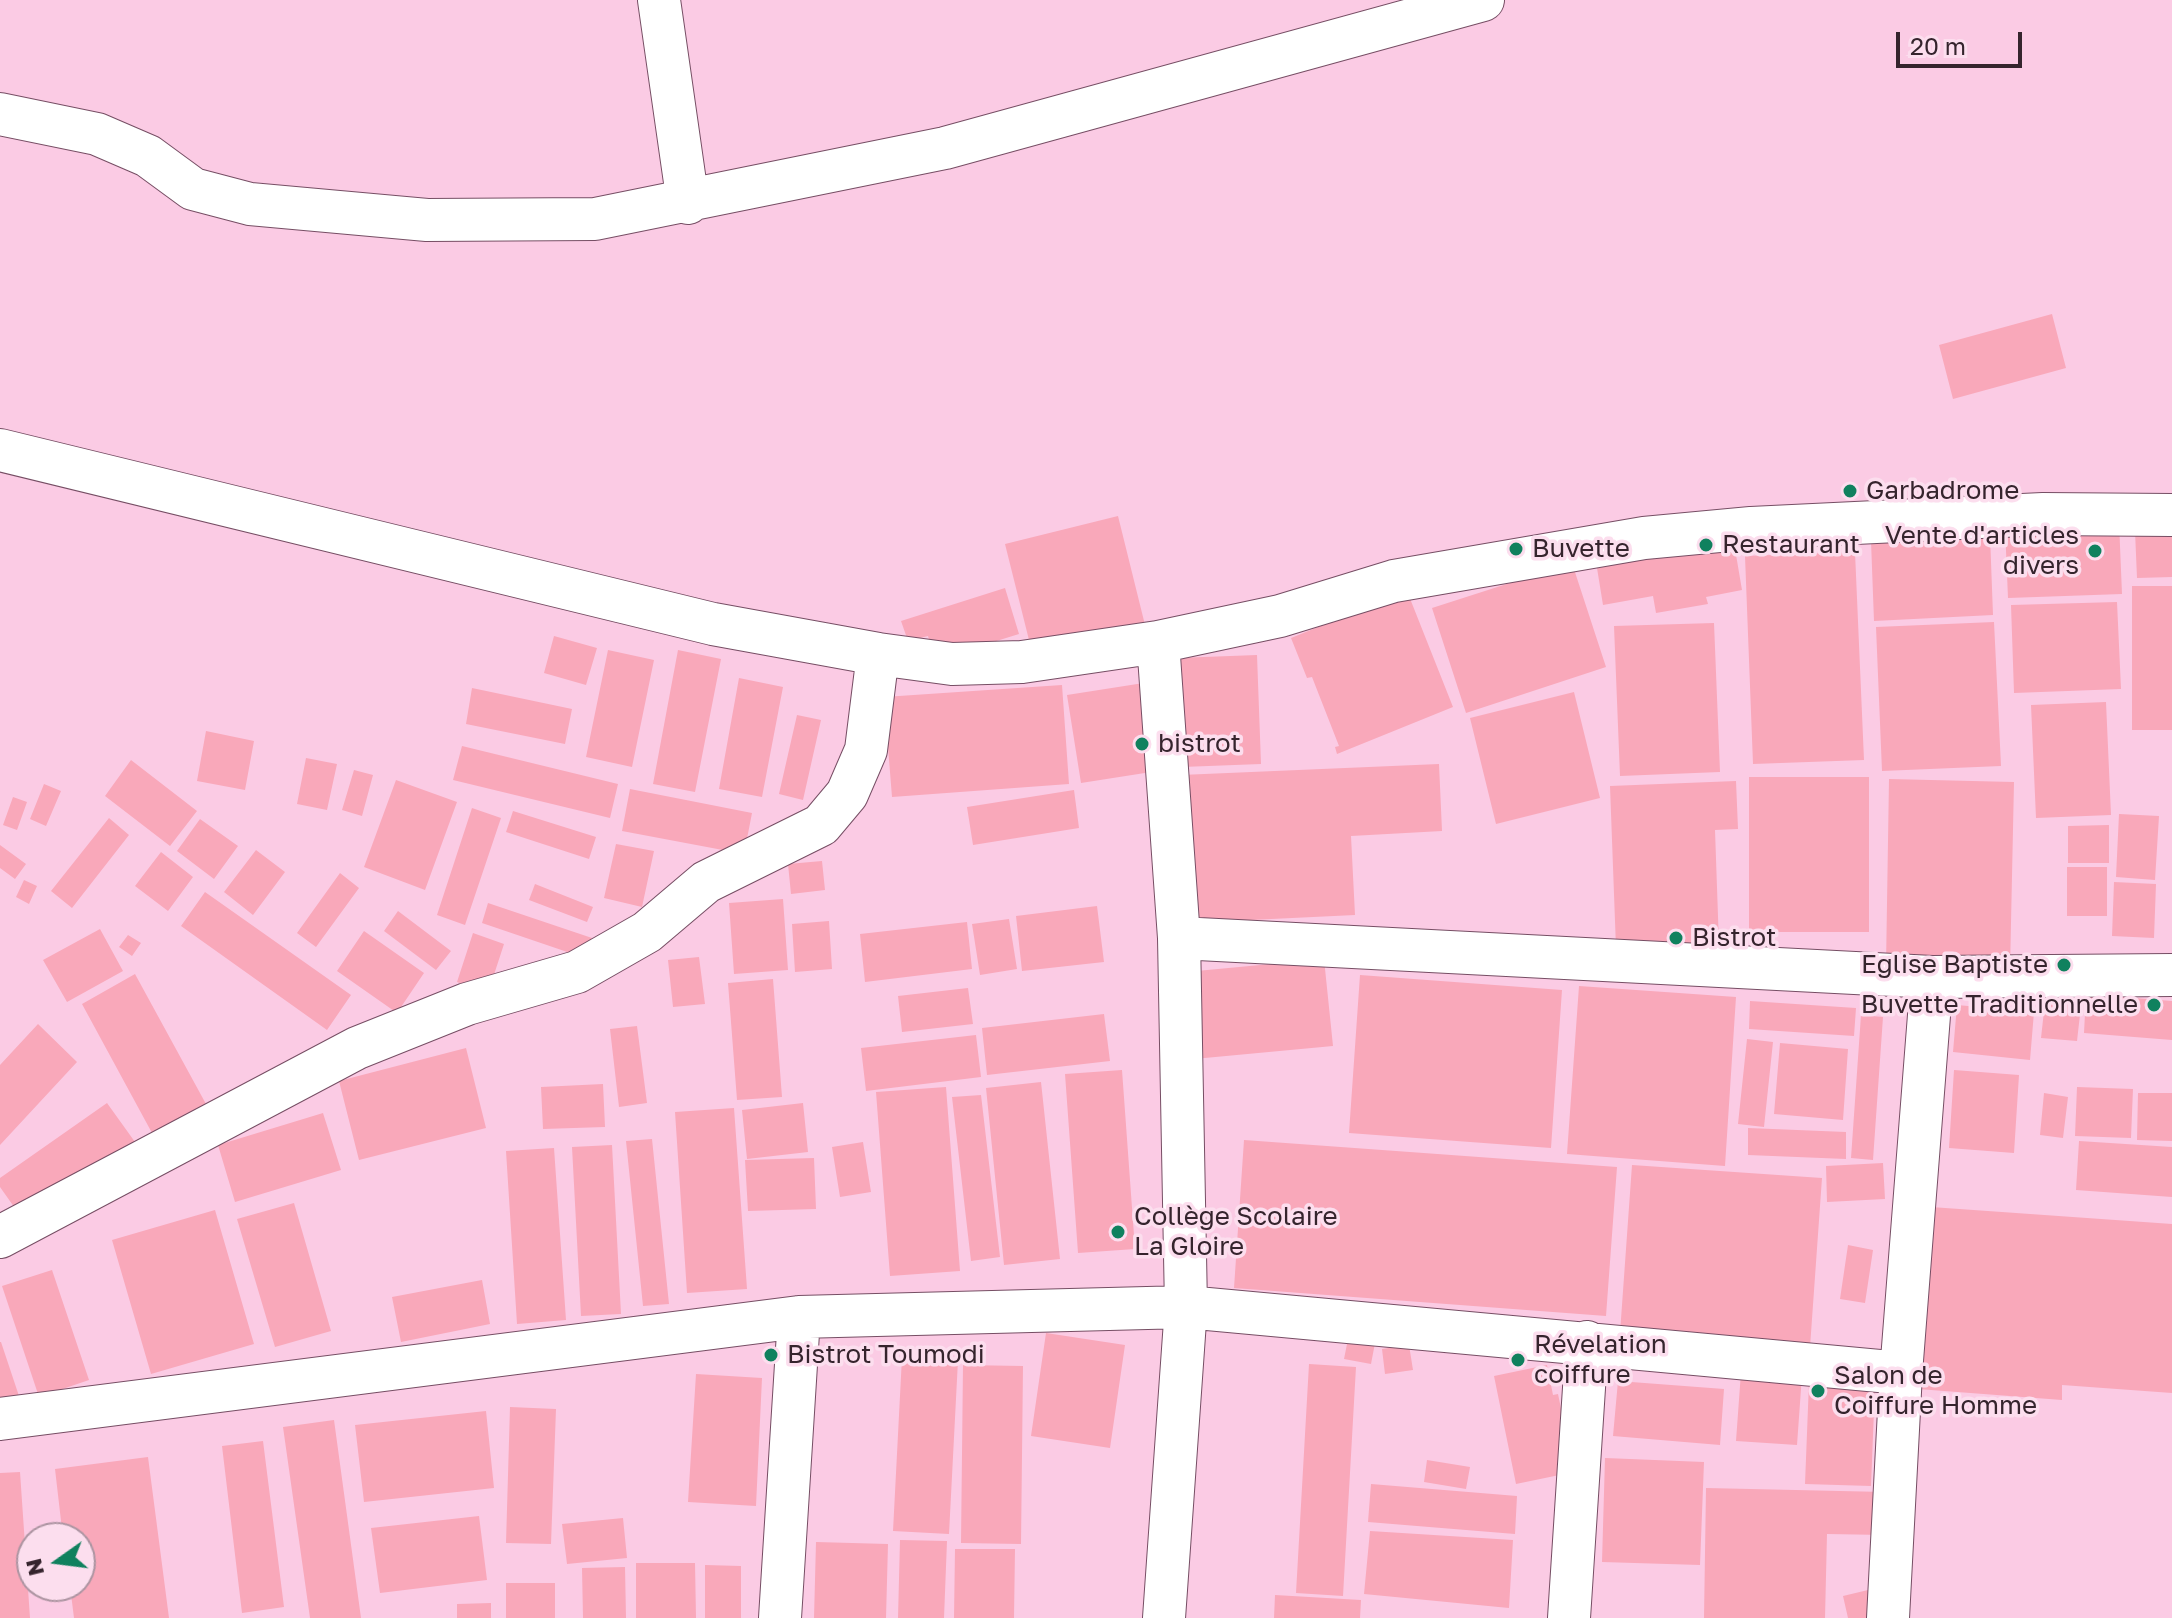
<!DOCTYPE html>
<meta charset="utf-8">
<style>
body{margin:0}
#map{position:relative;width:2172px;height:1618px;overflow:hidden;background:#fbcbe4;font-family:"Golos Text",sans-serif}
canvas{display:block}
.north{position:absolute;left:16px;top:1522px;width:80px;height:80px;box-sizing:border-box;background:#fcdeee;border:2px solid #ac94a1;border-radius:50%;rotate:256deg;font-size:22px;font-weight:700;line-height:32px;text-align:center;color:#35242d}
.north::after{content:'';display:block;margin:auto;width:28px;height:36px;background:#10815e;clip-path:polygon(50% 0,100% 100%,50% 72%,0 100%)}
.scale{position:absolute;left:1896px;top:32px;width:126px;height:36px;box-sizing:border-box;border:4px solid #35242d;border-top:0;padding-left:10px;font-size:24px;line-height:28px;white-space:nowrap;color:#35242d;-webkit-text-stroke:6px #fcdeee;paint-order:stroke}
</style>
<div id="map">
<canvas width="2172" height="1618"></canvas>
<div class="north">N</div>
<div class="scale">20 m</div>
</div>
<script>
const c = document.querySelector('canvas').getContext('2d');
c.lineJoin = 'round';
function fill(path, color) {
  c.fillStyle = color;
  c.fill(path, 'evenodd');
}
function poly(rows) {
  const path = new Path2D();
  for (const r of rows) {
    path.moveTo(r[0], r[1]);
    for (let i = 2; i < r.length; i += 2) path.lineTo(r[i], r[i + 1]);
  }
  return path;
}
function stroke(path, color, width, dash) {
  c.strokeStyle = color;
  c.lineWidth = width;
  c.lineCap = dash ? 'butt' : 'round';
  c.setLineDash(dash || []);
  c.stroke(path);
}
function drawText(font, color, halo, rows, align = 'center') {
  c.font = font + ' "Golos Text",sans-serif';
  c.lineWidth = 7;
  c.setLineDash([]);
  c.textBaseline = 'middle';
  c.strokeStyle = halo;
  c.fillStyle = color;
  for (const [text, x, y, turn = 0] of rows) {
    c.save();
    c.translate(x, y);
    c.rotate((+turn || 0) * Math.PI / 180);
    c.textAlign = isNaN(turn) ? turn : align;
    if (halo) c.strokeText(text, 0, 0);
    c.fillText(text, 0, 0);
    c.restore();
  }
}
fill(poly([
 [2052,314,2066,368,1953,399,1939,345],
 [1118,516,1145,625,1032,652,1005,544],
 [2119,522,2122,594,2008,598,2005,527],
 [2172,530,2172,577,2137,578,2135,531],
 [1990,535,1993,615,1874,621,1871,541],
 [1734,543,1742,590,1706,597,1708,604,1656,613,1653,596,1603,605,1597,568],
 [1855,552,1864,760,1753,764,1745,556],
 [1572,563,1606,667,1466,713,1432,608],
 [2132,586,2172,586,2172,730,2132,730],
 [1005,588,1019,634,935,660,928,636,908,641,901,621],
 [1407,591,1453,707,1337,754,1335,747,1339,746,1312,677,1307,678,1291,638],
 [2117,602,2121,689,2014,693,2011,605],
 [1994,622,2001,766,1882,771,1876,627],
 [1714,623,1720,772,1620,776,1614,626],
 [554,636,597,648,586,685,544,673],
 [608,650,654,660,632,767,586,757],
 [678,650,721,659,695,792,653,784],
 [1257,655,1261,764,1182,767,1177,658],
 [739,678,783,687,762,797,719,789],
 [1150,682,1164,770,1081,783,1067,695],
 [1062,685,1069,784,892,797,884,697],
 [472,688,572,709,565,744,466,724],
 [1574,692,1600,798,1496,824,1470,718],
 [2106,702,2111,815,2036,818,2031,705],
 [797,715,821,720,803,800,779,794],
 [206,731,254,741,245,790,197,781],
 [462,746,618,784,610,818,453,780],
 [306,758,337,764,327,810,297,804],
 [131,760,197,811,170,846,105,796],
 [1439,764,1442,831,1351,836,1355,915,1188,923,1181,775],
 [354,770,373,775,362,816,342,810],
 [1749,777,1869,777,1869,932,1749,932],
 [1889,779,2014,782,2010,970,1886,966],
 [396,780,457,802,425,890,364,867],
 [1736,781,1738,829,1715,830,1719,945,1616,948,1610,786],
 [44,784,61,791,46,826,30,819],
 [630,789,752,813,744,854,622,831],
 [1074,790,1079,828,973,845,967,807],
 [13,797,27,802,17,830,3,825],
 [472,808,501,818,465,925,437,915],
 [513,811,596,837,589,859,506,832],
 [2119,814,2159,816,2155,880,2116,877],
 [109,818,129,835,72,908,51,891],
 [200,819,238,846,214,879,177,851],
 [2109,825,2109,863,2068,863,2068,826],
 [616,844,654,851,642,907,604,898],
 [0,845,26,864,15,879,0,868],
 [256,850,285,872,253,915,224,892],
 [161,852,193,877,168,911,135,886],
 [822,861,825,890,791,894,788,864],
 [2067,867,2107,867,2107,916,2067,916],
 [340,873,359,888,316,947,297,933],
 [24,880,37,886,29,904,16,897],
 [2114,882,2156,884,2154,938,2112,936],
 [535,884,593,907,587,922,529,900],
 [205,892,351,995,327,1030,181,926],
 [783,899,788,970,734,974,729,903],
 [488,903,592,938,585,958,482,923],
 [1097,906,1104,962,1022,971,1016,916],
 [398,911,451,951,436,970,384,931],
 [1009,919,1017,969,980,975,972,924],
 [829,921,832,969,795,972,792,924],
 [967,922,972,969,865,982,860,934],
 [100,929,123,971,67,1002,43,960],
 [364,931,424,973,397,1013,337,971],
 [473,933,504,944,488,993,457,982],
 [128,935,141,943,132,956,119,947],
 [699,957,705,1004,673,1007,668,960],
 [1324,959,1333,1046,1194,1059,1186,972],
 [135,974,212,1115,158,1144,82,1004],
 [1360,975,1562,990,1551,1148,1349,1133],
 [773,979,782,1097,737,1100,728,983],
 [1579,986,1736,997,1725,1166,1567,1154],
 [968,988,973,1024,902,1032,898,996],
 [2046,993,2082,997,2077,1041,2041,1038],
 [2086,994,2172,1001,2172,1040,2084,1033],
 [1750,1001,1856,1008,1854,1036,1749,1029],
 [1957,1005,2034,1012,2030,1060,1953,1052],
 [1104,1014,1110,1061,987,1075,982,1028],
 [1861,1015,1883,1017,1873,1160,1851,1158],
 [38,1024,77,1062,0,1145,0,1065],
 [637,1026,647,1103,619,1107,610,1029],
 [976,1035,981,1077,866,1091,861,1048],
 [1747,1039,1773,1042,1764,1127,1738,1124],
 [1780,1043,1848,1049,1843,1120,1774,1114],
 [466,1048,486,1128,359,1160,339,1081],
 [1122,1070,1135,1249,1078,1253,1065,1074],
 [1954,1070,2019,1075,2014,1153,1949,1148],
 [1041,1082,1060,1259,1004,1265,986,1088],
 [603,1084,605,1127,543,1129,541,1087],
 [946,1087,960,1271,890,1276,876,1092],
 [2077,1087,2133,1089,2131,1138,2075,1136],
 [2044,1093,2068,1097,2063,1138,2040,1135],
 [2138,1093,2172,1093,2172,1141,2137,1140],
 [981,1095,1000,1257,971,1261,952,1097],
 [107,1103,135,1142,24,1221,0,1187,0,1178],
 [803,1103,808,1152,747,1159,742,1110],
 [734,1108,747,1289,687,1293,675,1112],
 [323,1113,341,1170,235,1202,218,1145],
 [1748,1128,1846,1132,1846,1159,1748,1155],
 [652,1139,669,1304,643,1306,626,1141],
 [1244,1140,1617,1167,1606,1316,1234,1288],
 [2079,1141,2172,1147,2172,1197,2076,1190],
 [863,1142,871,1192,840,1197,832,1147],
 [612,1145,621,1314,581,1316,572,1147],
 [554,1148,566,1320,517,1324,506,1151],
 [814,1158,816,1209,748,1211,745,1160],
 [1883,1163,1885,1199,1827,1202,1826,1166],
 [1632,1165,1822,1178,1810,1347,1620,1333],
 [294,1203,331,1331,275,1347,237,1219],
 [1931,1207,2172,1224,2172,1393,2062,1385,2062,1400,1918,1389],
 [215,1210,254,1344,151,1374,112,1240],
 [1848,1245,1873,1250,1865,1303,1840,1299],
 [52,1270,89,1380,39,1397,2,1286],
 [482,1280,490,1324,401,1342,392,1297],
 [1046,1333,1125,1345,1110,1448,1031,1436],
 [1348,1339,1375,1343,1371,1364,1344,1359],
 [0,1342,1,1342,21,1402,0,1399],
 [1409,1345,1413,1370,1385,1374,1382,1349],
 [902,1357,958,1360,949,1534,893,1531],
 [1309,1364,1356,1367,1343,1596,1296,1593],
 [963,1365,1023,1366,1021,1544,961,1543],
 [1547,1365,1553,1395,1558,1394,1574,1472,1516,1484,1494,1376],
 [1741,1372,1802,1375,1797,1445,1736,1441],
 [696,1374,762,1378,756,1506,688,1502],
 [1618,1381,1724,1389,1720,1445,1613,1436],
 [1809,1382,1875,1385,1871,1486,1805,1484],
 [510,1407,556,1409,551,1544,506,1543],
 [486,1411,494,1488,364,1502,355,1425],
 [334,1420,361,1618,310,1618,283,1427],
 [263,1441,284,1607,242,1613,222,1446],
 [148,1457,169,1618,74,1618,70,1586,80,1586,80,1538,63,1538,55,1469],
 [1605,1458,1704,1462,1700,1565,1602,1562],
 [1427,1460,1470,1467,1466,1489,1424,1482],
 [20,1472,30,1618,0,1618,0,1473],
 [1371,1484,1517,1496,1515,1534,1368,1522],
 [1706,1488,1885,1492,1884,1535,1827,1534,1825,1618,1704,1618],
 [479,1516,487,1580,380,1593,371,1528],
 [623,1518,627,1558,567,1564,562,1524],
 [1370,1531,1513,1540,1509,1608,1364,1594],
 [900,1540,947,1541,944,1618,898,1618],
 [816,1542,888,1544,886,1618,814,1618],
 [955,1549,1015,1549,1014,1618,954,1618],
 [636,1563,695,1563,696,1618,636,1618],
 [705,1565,741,1566,741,1618,705,1618],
 [625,1567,626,1618,583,1618,582,1568],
 [506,1583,555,1583,555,1618,506,1618],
 [1868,1590,1875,1618,1848,1618,1843,1596],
 [1275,1595,1361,1600,1360,1618,1274,1618],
 [491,1603,491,1618,457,1618,457,1604]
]), '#f9a8ba');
const minor = poly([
 [659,0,688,203],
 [0,114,97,134,148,156,193,189,250,204,427,220,595,219,945,148,1483,0],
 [0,450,713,624,878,654],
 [1158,642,1179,938,1186,1307,1164,1618],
 [1179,938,1932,977,2172,975],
 [0,1237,357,1048,467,1004,577,972,647,932,706,882,821,825,847,794,866,750,878,654,952,664,1022,662,1158,642,1280,616,1394,581,1644,538,1751,528,2043,514,2172,515],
 [0,1419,799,1317,1186,1307,1901,1373],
 [780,1618,799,1317],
 [1569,1618,1587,1342],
 [1888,1618,1901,1373,1932,977]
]);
stroke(minor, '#764e64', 44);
stroke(minor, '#fff', 42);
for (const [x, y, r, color] of [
 [1850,491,8,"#10815e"],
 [1706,545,8,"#10815e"],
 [1516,549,8,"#10815e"],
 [2095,551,8,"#10815e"],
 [1142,744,8,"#10815e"],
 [1676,938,8,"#10815e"],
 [2064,965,8,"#10815e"],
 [2154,1005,8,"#10815e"],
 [1118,1232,8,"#10815e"],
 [771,1355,8,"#10815e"],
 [1518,1360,8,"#10815e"],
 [1818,1391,8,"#10815e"]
]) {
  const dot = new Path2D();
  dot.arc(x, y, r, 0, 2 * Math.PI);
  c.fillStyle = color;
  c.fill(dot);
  stroke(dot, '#fcdeee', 3);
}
drawText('26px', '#35242d', '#fcdeee', [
 ["Garbadrome",1866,491],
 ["Vente d'articles",2079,536,"right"],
 ["divers",2079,566,"right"],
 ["Restaurant",1722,545],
 ["Buvette",1532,549],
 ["bistrot",1158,744],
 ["Bistrot",1692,938],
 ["Eglise Baptiste",2048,965,"right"],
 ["Buvette Traditionnelle",2138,1005,"right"],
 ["Collège Scolaire",1134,1217],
 ["La Gloire",1134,1247],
 ["Révelation",1534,1345],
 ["coiffure",1534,1375],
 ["Bistrot Toumodi",787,1355],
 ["Salon de",1834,1376],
 ["Coiffure Homme",1834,1406]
], 'left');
</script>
